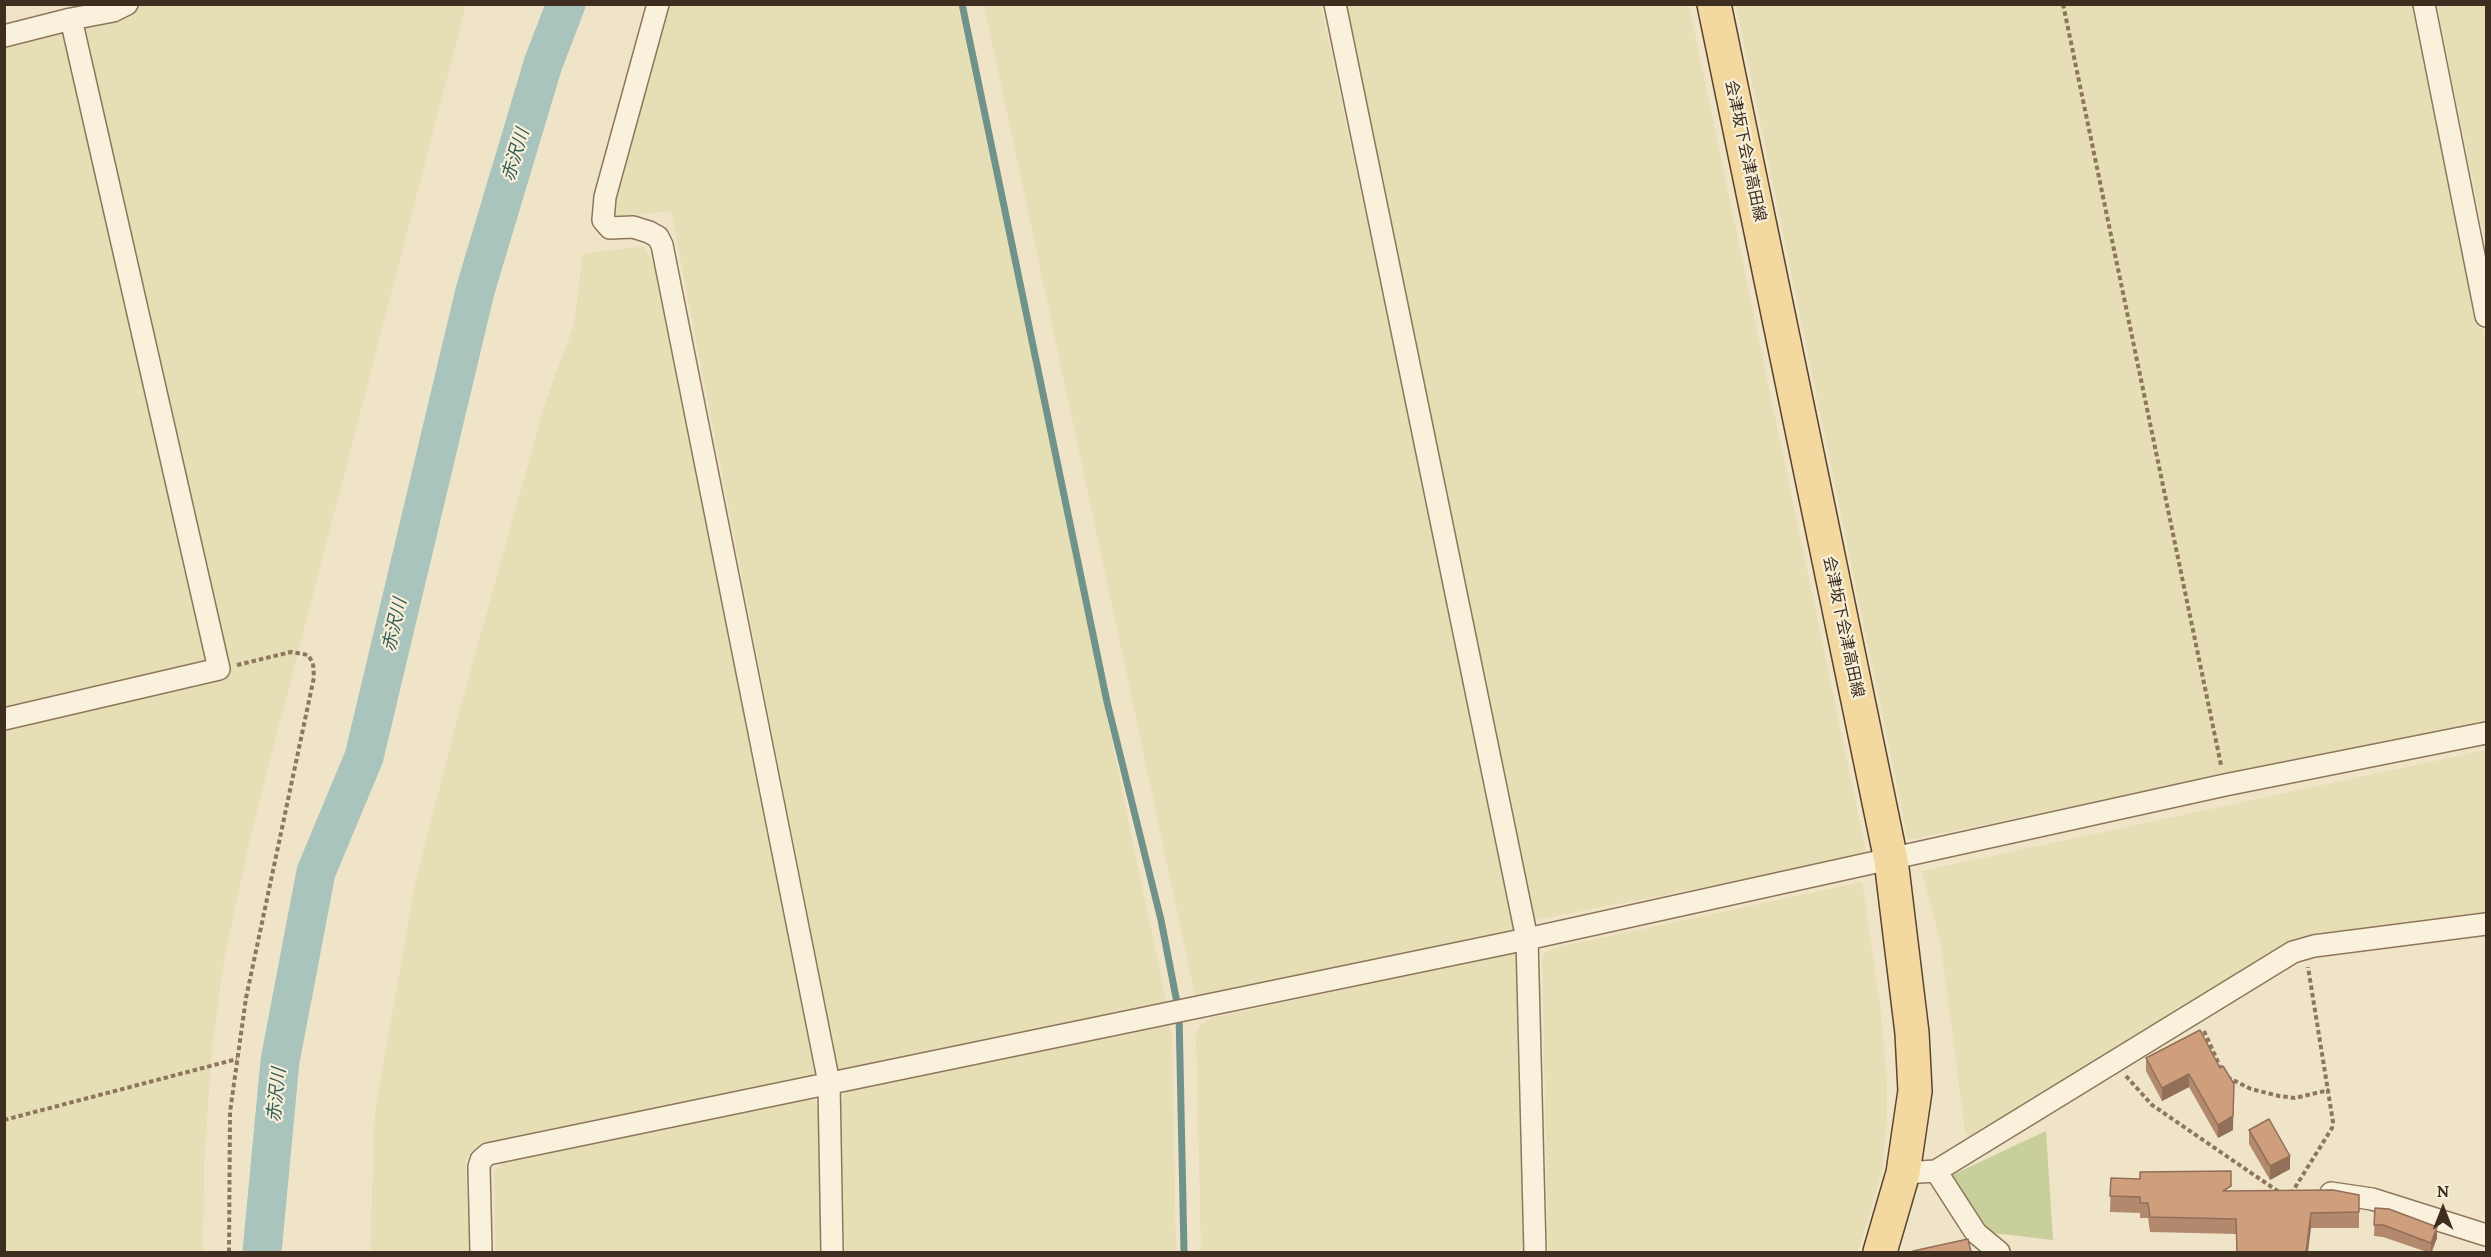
<!DOCTYPE html>
<meta charset="utf-8">
<style>
body{margin:0}
#map{position:relative;width:2491px;height:1257px;overflow:hidden;background:#f0e4c8;font-family:Lora,serif}
canvas{display:block}
.frame{position:absolute;inset:0;border:6px solid #3d2e20;pointer-events:none}
.north{position:absolute;left:2413px;top:1179px;width:60px;height:60px;-webkit-text-stroke:4px #f7eed8;paint-order:stroke;rotate:0deg;font-size:16px;font-weight:700;line-height:24px;text-align:center;color:#3d2e20}
.north::after{content:'';display:block;margin:auto;width:21px;height:27px;background:#3d2e20;clip-path:polygon(50% 0,100% 100%,50% 72%,0 100%)}
</style>
<div id="map">
<canvas width="2491" height="1257"></canvas>
<div class="frame"></div>
<div class="north">N</div>
</div>
<script>
const c = document.querySelector('canvas').getContext('2d');
c.lineJoin = 'round';
function fill(path, color) {
  c.fillStyle = color;
  c.fill(path, 'evenodd');
}
function poly(rows) {
  const path = new Path2D();
  for (const r of rows) {
    path.moveTo(r[0], r[1]);
    for (let i = 2; i < r.length; i += 2) path.lineTo(r[i], r[i + 1]);
  }
  return path;
}
function stroke(path, color, width, dash) {
  c.strokeStyle = color;
  c.lineWidth = width;
  c.lineCap = dash ? 'butt' : 'round';
  c.setLineDash(dash || []);
  c.stroke(path);
}
function drawText(font, color, halo, rows, align = 'center') {
  c.font = font + ' Lora,"Noto Sans JP",serif';
  c.lineWidth = 4.5;
  c.setLineDash([]);
  c.textBaseline = 'middle';
  c.strokeStyle = halo;
  c.fillStyle = color;
  for (const [text, x, y, turn = 0] of rows) {
    c.save();
    c.translate(x, y);
    c.rotate((+turn || 0) * Math.PI / 180);
    c.textAlign = isNaN(turn) ? turn : align;
    if (halo) c.strokeText(text, 0, 0);
    c.fillText(text, 0, 0);
    c.restore();
  }
}
fill(poly([
 [143,5,466,5,252,830,224,961,212,1047,204,1167,203,1252,5,1252,4,45,103,24],
 [667,5,958,5,1167,1005,844,1073,837,1069,671,211,613,217],
 [984,5,1321,5,1517,930,1504,939,1196,1000],
 [1346,5,1689,5,1867,856,1535,920],
 [1736,5,2415,5,2486,344,2486,722,1908,840],
 [2437,5,2486,5,2486,246],
 [644,246,655,268,820,1073,815,1081,471,1151,466,1159,469,1252,370,1252,375,1112,416,878,467,683,546,400,574,325,583,254],
 [2486,750,2486,918,2305,941,1973,1140,1965,1133,1941,945,1922,871],
 [1862,882,1880,1006,1887,1081,1887,1119,1882,1171,1858,1252,1548,1252,1542,955,1554,948],
 [1515,952,1521,957,1528,1252,1201,1252,1196,1036,1200,1025,1212,1018],
 [1163,1023,1169,1025,1172,1032,1176,1252,845,1252,841,1102,846,1092,853,1087],
 [807,1096,815,1100,822,1111,825,1252,495,1252,494,1171,506,1159]
]), '#e6deb5');
fill(poly([
 [2046,1131,2053,1240,1993,1233,1974,1216,1950,1176]
]), '#c9cf9b');
stroke(poly([
 [962,4,1107,702,1161,920,1179,1013,1184,1252]
]), '#6f938a', 7);
stroke(poly([
 [262,1252,280,1061,316,872,364,757,475,291,543,64,566,4]
]), '#a9c4bc', 39);
const minor = poly([
 [658,4,605,197,603,220,610,228,633,227,649,232,658,237,662,245,829,1083,832,1252],
 [1335,4,1527,939,1535,1252],
 [2424,4,2486,316],
 [4,36,71,19],
 [4,719,219,669,71,19,113,11,127,4],
 [1936,1171,1976,1233,1999,1252],
 [1903,1173,1936,1171,2293,952,2314,946,2486,924],
 [2331,1193,2372,1199,2486,1235],
 [481,1252,479,1167,481,1160,488,1154,1527,939,2225,785,2486,733]
]);
const primary = poly([
 [1714,4,1891,860,1912,1033,1915,1091,1903,1173,1880,1252]
]);
stroke(minor, '#8d765c', 24);
stroke(primary, '#5b4430', 36);
stroke(poly([
 [2063,4,2221,765],
 [2204,1031,2222,1071],
 [2126,1076,2152,1105,2279,1192],
 [2227,1077,2251,1089,2279,1096,2295,1098,2329,1090],
 [4,1120,237,1059],
 [2291,1194,2332,1128,2333,1122,2308,967],
 [229,1252,230,1112,246,998,314,677,313,663,308,655,291,652,237,665]
]), '#8d765c', 4, [4.5, 3]);
stroke(minor, '#faf1dc', 21);
stroke(primary, '#f3d9a0', 33);
fill(poly([
 [2200,1030,2233,1130,2218,1138,2189,1087,2162,1101,2146,1071,2146,1058],
 [2249,1130,2290,1169,2270,1180,2249,1144],
 [2111,1178,2231,1191,2359,1195,2359,1228,2311,1228,2236,1234,2150,1232,2148,1218,2140,1218,2140,1213,2110,1212],
 [2375,1208,2437,1238,2432,1252,2427,1252,2383,1237,2374,1236]
]), '#b2896c');
fill(poly([
 [2189,1074,2189,1087,2162,1101,2162,1088],
 [2234,1084,2233,1130,2218,1138,2218,1125],
 [2290,1156,2290,1169,2270,1180,2270,1166],
 [2311,1213,2311,1228,2308,1252,2306,1252],
 [2437,1227,2437,1238,2431,1252,2431,1243]
]), '#916f58');
const building = poly([
 [2200,1030,2220,1068,2223,1066,2234,1084,2233,1116,2218,1125,2189,1074,2162,1088,2146,1058,2200,1030],
 [2269,1119,2290,1156,2270,1166,2249,1130,2269,1119],
 [2231,1171,2231,1186,2223,1191,2333,1190,2359,1195,2359,1212,2311,1213,2306,1252,2237,1252,2236,1219,2150,1217,2148,1203,2140,1203,2140,1197,2110,1196,2111,1178,2140,1179,2140,1172,2231,1171],
 [2375,1208,2389,1209,2437,1227,2431,1243,2383,1225,2374,1225,2375,1208],
 [1968,1239,1971,1252,1913,1252,1913,1251,1968,1239]
]);
fill(building, '#cf9f7d');
stroke(building, '#916f58', 1.5);
drawText('16px', '#3d2e20', '#f7eed8', [
 ["会津坂下会津高田線",1745,151,78],
 ["会津坂下会津高田線",1843,627,78]
]);
drawText('italic 18px', '#2f5d5a', '#f7eed8', [
 ["赤沢川",516,155,-73],
 ["赤沢川",395,625,-77],
 ["赤沢川",277,1095,-84]
]);
</script>
